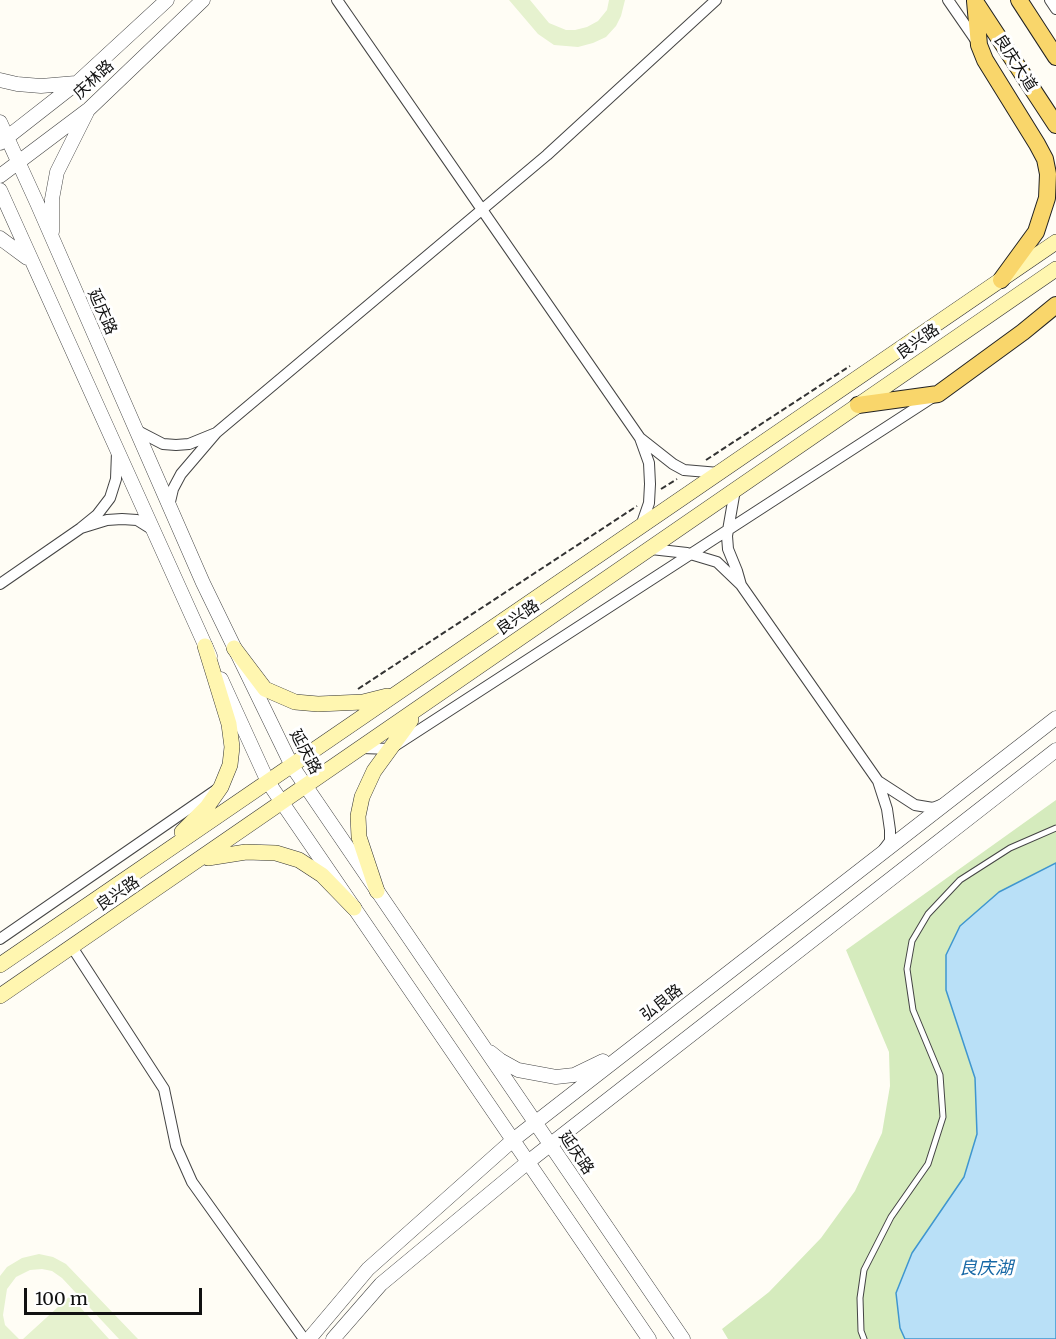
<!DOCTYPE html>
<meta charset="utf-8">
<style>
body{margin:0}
#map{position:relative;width:1056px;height:1339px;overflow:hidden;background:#fffdf5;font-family:Merriweather,serif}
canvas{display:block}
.scale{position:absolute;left:24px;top:1288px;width:178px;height:27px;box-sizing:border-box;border:3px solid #111;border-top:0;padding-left:8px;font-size:18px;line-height:21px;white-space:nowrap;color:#111;-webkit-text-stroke:4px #fff;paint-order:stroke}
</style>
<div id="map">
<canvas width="1056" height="1339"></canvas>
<div class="scale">100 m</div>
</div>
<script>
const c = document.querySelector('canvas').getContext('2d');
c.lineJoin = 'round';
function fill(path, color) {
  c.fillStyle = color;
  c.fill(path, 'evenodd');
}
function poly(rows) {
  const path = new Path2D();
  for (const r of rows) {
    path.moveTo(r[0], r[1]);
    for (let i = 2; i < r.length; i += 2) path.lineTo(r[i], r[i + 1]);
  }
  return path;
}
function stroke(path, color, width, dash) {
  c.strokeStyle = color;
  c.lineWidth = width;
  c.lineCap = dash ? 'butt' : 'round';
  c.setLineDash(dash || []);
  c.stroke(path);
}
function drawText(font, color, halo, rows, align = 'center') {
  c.font = font + ' Merriweather,"Noto Sans SC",serif';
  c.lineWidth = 6;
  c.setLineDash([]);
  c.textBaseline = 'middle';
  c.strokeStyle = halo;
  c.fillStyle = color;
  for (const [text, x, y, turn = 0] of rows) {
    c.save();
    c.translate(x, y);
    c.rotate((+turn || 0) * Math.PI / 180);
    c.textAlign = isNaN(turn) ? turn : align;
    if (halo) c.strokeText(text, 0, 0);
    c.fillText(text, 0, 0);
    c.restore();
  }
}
fill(poly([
 [1056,800,1056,1339,728,1339,722,1329,769,1292,821,1238,855,1191,882,1133,890,1086,889,1052,846,950]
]), '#d5ebbd');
fill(poly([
 [509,0,530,0,549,23,566,30,575,30,587,27,598,21,607,10,609,0,625,0,621,16,616,26,606,37,593,43,578,47,554,45,538,34],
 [39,1254,53,1257,66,1264,138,1339,119,1339,62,1278,52,1271,42,1269,30,1270,16,1277,7,1289,3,1315,5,1325,19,1339,0,1339,0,1276,7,1267,22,1258],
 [70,1296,109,1339,23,1339,46,1318]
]), '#e6f2cf');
const water = poly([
 [1056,863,1056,1339,905,1339,900,1328,896,1293,912,1253,964,1177,977,1134,975,1078,946,990,946,955,960,926,999,892,1056,863]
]);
fill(water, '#b9e0f7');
stroke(water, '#3f96cf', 1.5);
const service = poly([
 [864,1339,861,1331,860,1298,864,1270,891,1217,928,1164,943,1117,940,1075,913,1010,907,969,912,941,928,914,960,880,1010,848,1056,828]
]);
const minor = poly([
 [337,0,640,438],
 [948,0,977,42],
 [1050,0,1056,9],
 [136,430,163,444,176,445,189,444,216,433,181,474,173,489,169,506],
 [216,433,547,155,716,0],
 [117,452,116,479,110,498,97,515,81,528,107,520,122,519,137,520,153,530],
 [641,526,649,503,650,484,649,463,640,438,673,464,684,470,719,473],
 [651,549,687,553,717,562,741,585,737,571,728,549,727,536,735,490],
 [0,584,81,528],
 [741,585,878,781],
 [362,748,390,749,933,397],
 [884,849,890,841,890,830,887,809,878,781,915,805,933,808,943,804],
 [0,939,216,790],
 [72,947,164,1089,176,1146,192,1182,304,1339]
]);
const tertiary = poly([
 [0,80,17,84,41,86,76,83],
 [0,122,37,203,203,583,292,766,683,1339],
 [0,143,78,82,167,0],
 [0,176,89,109,203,0],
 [0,190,210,656],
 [52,232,52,199,57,172,87,112],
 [0,238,27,258],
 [221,679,268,782,649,1339],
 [490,1052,500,1060,518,1070,556,1077,574,1075,603,1061],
 [309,1339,368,1269,513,1140,1056,718],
 [333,1339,381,1284,528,1162,1056,750]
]);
const secondary = poly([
 [234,648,265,689,295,702,318,704,363,702,387,696],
 [182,832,207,807,221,787,230,765,232,747,229,724,205,646],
 [208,858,246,852,276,853,299,860,322,875,354,908],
 [377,891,359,837,358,816,362,797,374,771,411,720],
 [0,965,1056,242],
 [0,996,1056,269]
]);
const primary = poly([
 [1019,0,1056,57],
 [975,1,979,45,985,60,1037,144,1045,159,1048,174,1047,198,1036,232,1001,280],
 [976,3,1056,125],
 [858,405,938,394,1023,332,1056,305]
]);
stroke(service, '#444', 7);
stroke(minor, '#444', 12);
stroke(tertiary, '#444', 15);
stroke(secondary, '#333', 16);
stroke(primary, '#222', 18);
stroke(poly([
 [706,460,850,366],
 [661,489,677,479],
 [358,689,637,506]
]), '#333', 2, [6, 3]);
stroke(service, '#fff', 5);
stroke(minor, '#fff', 10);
stroke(tertiary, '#fff', 14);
stroke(secondary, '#fff6b0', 15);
stroke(primary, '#f9d66b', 16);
drawText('16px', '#111', '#fff', [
 ["良庆大道",1015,63,57],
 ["庆林路",94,80,-43],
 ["延庆路",102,312,66],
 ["良兴路",918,342,-35],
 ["良兴路",518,618,-35],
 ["延庆路",305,752,62],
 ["良兴路",118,894,-34],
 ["弘良路",662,1003,-38],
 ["延庆路",576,1153,56]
]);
drawText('italic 18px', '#1768a6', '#fff', [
 ["良庆湖",986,1269]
]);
</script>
